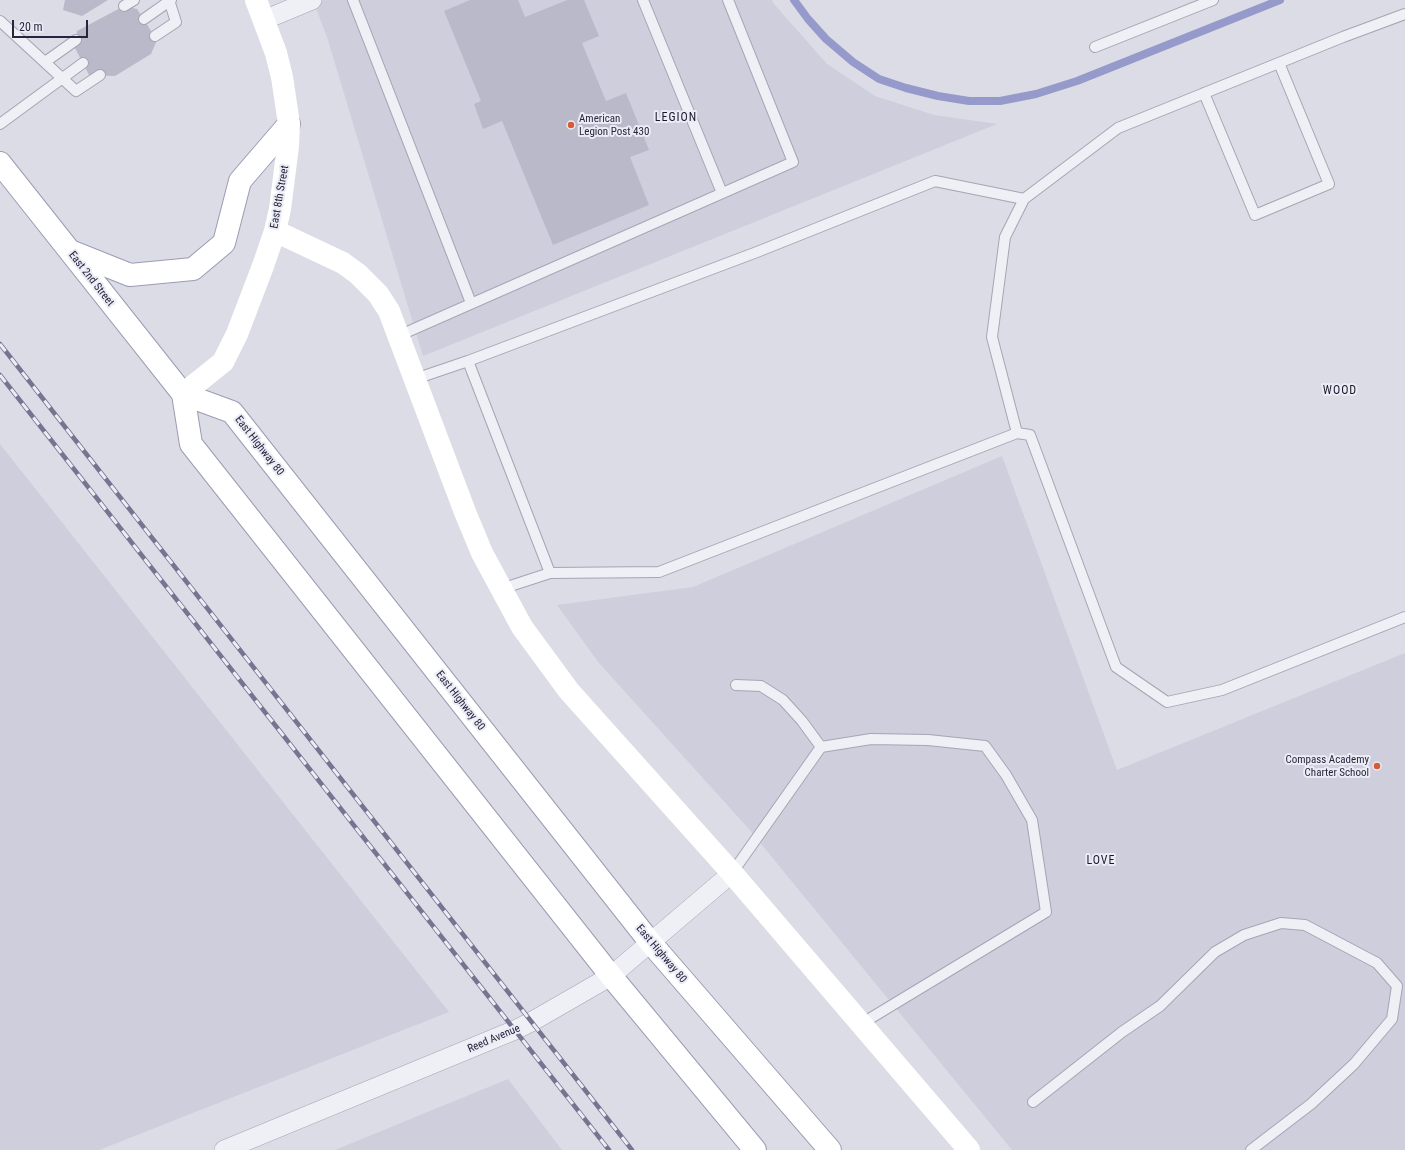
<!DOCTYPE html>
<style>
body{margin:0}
#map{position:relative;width:1405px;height:1150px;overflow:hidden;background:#dcdce7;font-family:"Roboto Condensed",sans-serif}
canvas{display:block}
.scale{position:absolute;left:12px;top:20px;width:76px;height:18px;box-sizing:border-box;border:2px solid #26253e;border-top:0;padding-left:5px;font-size:12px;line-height:14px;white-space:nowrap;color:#26253e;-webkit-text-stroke:3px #ececf5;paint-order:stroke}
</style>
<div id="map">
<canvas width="1405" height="1150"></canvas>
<div class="scale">20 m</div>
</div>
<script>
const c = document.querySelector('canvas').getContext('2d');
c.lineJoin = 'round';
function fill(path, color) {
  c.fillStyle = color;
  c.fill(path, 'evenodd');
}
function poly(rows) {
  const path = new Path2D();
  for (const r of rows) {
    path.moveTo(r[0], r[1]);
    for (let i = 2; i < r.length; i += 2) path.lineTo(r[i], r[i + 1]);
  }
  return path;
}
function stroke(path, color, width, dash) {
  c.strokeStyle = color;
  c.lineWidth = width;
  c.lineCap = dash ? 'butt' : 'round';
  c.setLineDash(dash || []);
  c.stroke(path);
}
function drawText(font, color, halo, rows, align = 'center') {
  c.font = font + ' "Roboto Condensed",sans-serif';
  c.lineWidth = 4;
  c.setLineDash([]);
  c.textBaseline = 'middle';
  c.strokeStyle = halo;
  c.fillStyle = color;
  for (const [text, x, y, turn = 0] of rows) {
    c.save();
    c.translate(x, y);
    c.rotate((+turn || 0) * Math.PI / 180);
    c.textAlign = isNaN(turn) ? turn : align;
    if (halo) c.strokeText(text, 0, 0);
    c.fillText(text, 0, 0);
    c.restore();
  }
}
fill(poly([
 [313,0,772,0,774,4,827,64,875,96,934,115,997,124,423,356,327,37],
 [0,444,449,1012,99,1150,0,1150],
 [1002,456,1117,770,1405,653,1405,1150,1012,1150,748,828,599,663,557,605,693,587],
 [508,1079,562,1150,335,1150]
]), '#cecedc');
stroke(poly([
 [794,0,808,19,826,39,853,62,879,79,906,88,938,96,969,101,1000,101,1036,94,1077,81,1280,0]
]), '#959aca', 8);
fill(poly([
 [65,0,108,0,82,16,63,10],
 [470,0,518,0,525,17,567,0,584,0,599,36,582,43,606,101,626,93,649,150,630,157,649,205,553,245,502,121,483,129,474,104,481,101,444,11],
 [124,6,137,9,157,40,151,54,115,76,89,75,75,48,77,31]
]), '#b9b9ca');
const lane = poly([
 [353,0,471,303],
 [643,0,722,193],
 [124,6,134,0],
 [144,19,171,0],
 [0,21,76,91,100,75],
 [155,36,176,22,169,0],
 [1095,47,1213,0],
 [45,62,76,40],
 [1204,93,1255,215,1329,184,1279,63],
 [0,124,83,63],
 [398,336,793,162,728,0],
 [468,361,550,573],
 [415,379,468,361,757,252,935,181,1024,199],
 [1017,433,992,337,1005,237,1024,199,1118,128,1343,37,1405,14],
 [501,589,550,573,659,572,1017,433,1030,435,1116,667,1167,702,1222,690,1405,617],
 [821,747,871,739,928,740,985,746,1006,775,1032,820,1046,912,861,1024],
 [732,873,821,747,802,721,783,700,761,686,736,685],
 [1033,1102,1122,1032,1160,1006,1215,952,1244,935,1281,923,1305,925,1377,963,1397,986,1392,1019,1354,1064,1311,1104,1251,1150]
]);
const street = poly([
 [264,20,312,0],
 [224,1150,515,1030,531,1022,611,976,732,873]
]);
const primary = poly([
 [0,163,183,394,191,444,611,976,755,1150],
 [70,251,130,275,193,269,224,243,240,181,289,124],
 [183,394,232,412,650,942,830,1150]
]);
stroke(lane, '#a5a5b4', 12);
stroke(street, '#a5a5b4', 20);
stroke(primary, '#9b9cb4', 24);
stroke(lane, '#efeff6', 10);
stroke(street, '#efeff6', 19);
stroke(poly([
 [275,231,343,263,358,274,378,294,389,311,465,512,482,553,522,627,569,691,732,873,969,1150],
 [183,394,223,362,237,334,263,266,275,231,280,209,288,146,289,124,282,77,276,53,256,0]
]), '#fff', 22);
stroke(primary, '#fff', 22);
const rail = poly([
 [0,344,632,1150],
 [0,375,609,1150]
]);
stroke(rail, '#757592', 4.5);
stroke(rail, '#ececf5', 3, [9]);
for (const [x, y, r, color] of [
 [571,125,4,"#d55c39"],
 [1377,766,4,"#d55c39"]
]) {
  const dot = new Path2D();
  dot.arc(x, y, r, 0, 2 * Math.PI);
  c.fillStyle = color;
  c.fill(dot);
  stroke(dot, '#ececf5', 1.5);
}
drawText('11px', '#26253e', '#ececf5', [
 ["American",579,119],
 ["Legion Post 430",579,132],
 ["Compass Academy",1369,760,"right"],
 ["Charter School",1369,773,"right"]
], 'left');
drawText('11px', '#26253e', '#ececf5', [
 ["East 8th Street",280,197,-80],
 ["East 2nd Street",91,279,52],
 ["East Highway 80",259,446,52],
 ["East Highway 80",460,701,52],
 ["East Highway 80",661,954,50],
 ["Reed Avenue",494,1039,-23]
]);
c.letterSpacing = '1px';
drawText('12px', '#19182f', '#ececf5', [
 ["LEGION",676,118],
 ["WOOD",1340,391],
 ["LOVE",1101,861]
]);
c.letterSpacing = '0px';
</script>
